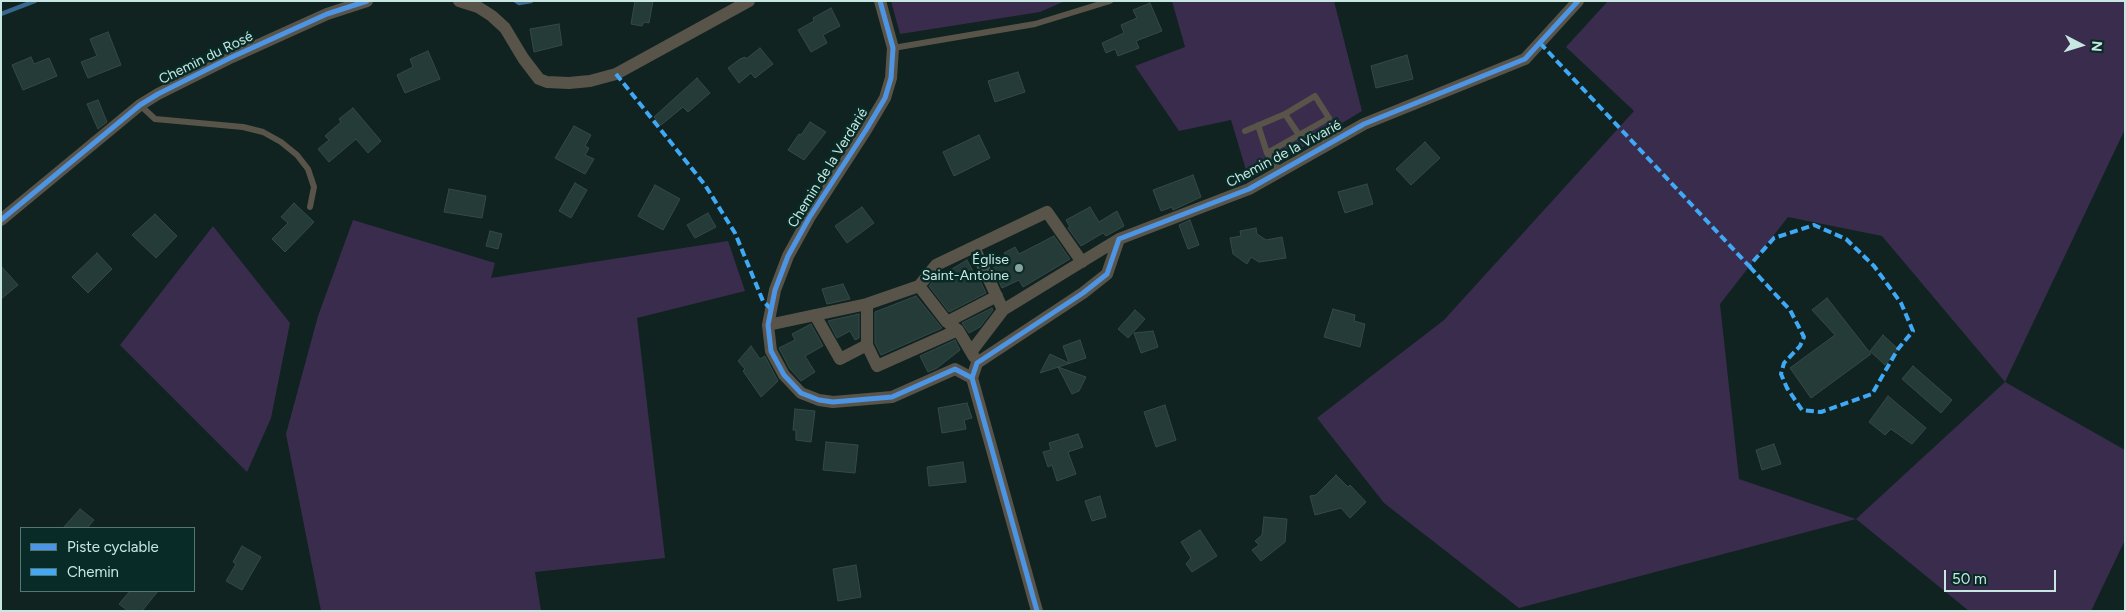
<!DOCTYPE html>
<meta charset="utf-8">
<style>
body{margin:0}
#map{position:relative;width:2126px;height:612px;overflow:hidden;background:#102321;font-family:Figtree,sans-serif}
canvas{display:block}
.frame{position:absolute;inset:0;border:2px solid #c8e7e2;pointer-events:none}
.legend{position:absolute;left:20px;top:527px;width:175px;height:65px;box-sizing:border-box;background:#082b27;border:1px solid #557672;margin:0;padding:6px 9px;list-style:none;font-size:15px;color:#c8e7e2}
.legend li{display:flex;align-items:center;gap:10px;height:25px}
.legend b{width:25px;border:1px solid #557672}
.north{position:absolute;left:2056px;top:20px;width:50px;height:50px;-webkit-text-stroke:4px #082b27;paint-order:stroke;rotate:95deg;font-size:14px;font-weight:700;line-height:20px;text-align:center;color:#c8e7e2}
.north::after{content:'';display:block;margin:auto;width:18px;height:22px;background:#c8e7e2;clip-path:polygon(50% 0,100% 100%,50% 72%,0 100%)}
.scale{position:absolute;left:1944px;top:570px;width:112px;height:22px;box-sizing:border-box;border:2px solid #c8e7e2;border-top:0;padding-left:6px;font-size:15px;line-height:18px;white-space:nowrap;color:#c8e7e2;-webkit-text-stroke:4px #082b27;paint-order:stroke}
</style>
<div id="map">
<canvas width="2126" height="612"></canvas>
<div class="frame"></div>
<ul class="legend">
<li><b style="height:6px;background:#4d94e3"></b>Piste cyclable</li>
<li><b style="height:6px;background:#3fa9f5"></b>Chemin</li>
</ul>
<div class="north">N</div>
<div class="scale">50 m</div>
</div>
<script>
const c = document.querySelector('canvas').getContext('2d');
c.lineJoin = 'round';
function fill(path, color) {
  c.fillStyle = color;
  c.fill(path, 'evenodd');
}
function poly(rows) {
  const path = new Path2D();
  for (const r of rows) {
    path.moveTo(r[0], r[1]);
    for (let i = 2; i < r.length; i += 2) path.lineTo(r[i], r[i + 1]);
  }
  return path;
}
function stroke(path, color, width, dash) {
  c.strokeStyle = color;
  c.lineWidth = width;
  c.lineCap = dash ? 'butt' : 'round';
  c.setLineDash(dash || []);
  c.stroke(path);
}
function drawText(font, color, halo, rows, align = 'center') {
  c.font = font + ' Figtree,sans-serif';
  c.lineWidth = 5;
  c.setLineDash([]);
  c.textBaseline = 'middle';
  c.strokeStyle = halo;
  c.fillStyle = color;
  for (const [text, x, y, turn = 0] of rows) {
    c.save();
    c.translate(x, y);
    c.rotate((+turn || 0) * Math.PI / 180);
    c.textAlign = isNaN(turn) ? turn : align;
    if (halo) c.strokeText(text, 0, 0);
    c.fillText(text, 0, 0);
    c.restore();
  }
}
fill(poly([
 [891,1,1065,1,1040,12,900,34],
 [1172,1,1334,1,1362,111,1249,180,1231,120,1179,131,1135,66,1185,47],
 [1608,1,2125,1,2125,129,2005,382,2125,450,2125,540,2091,611,1969,611,1856,519,1519,608,1384,503,1317,418,1444,320,1634,111,1566,47],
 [1788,217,1882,236,2005,382,1856,519,1739,479,1720,304],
 [353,220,495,263,491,278,728,241,745,291,637,318,665,558,535,572,541,611,321,611,286,434,318,316],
 [213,226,290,323,271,418,247,472,120,345]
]), '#3a2c4d');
stroke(poly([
 [516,1,519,3,531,1],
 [1,14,35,1]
]), '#37698f', 4.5);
const building = poly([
 [635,1,653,1,649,23,644,22,642,26,631,24,635,1],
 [1150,3,1162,31,1136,41,1139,48,1118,56,1115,49,1106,53,1102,43,1124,33,1121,25,1137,18,1133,10,1150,3],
 [831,8,840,26,823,35,827,43,811,52,798,30,814,21,813,18,831,8],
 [559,24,562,45,534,52,530,29,559,24],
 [108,32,121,65,88,78,81,62,97,56,90,39,108,32],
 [760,48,773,64,755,78,751,73,739,83,728,68,740,59,745,57,746,59,760,48],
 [428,51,440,79,405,93,397,75,413,67,410,59,428,51],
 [1407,55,1413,79,1376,88,1371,66,1407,55],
 [31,57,34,64,49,58,57,76,23,90,12,65,31,57],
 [1018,72,1025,92,995,102,988,81,1018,72],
 [697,78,710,93,688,112,683,107,661,125,654,117,697,78],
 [98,100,107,122,98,129,87,104,98,100],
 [353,108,381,141,368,153,356,139,329,162,318,149,329,140,325,136,341,122,339,119,353,108],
 [810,122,826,132,804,160,788,150,799,134,801,135,810,122],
 [574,126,591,135,585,146,589,148,585,155,594,159,585,174,555,158,574,126],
 [979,135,990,158,954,176,943,152,979,135],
 [1425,142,1440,158,1411,185,1396,169,1425,142],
 [1193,175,1201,197,1173,210,1172,207,1161,211,1153,190,1193,175],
 [575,183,587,190,571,218,559,211,575,183],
 [1367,184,1373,204,1345,213,1338,192,1367,184],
 [655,185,680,199,663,230,638,216,655,185],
 [449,189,486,196,482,218,444,212,449,189],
 [294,203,314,222,285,252,272,239,288,223,281,217,294,203],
 [862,207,874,223,847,243,835,226,862,207],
 [1090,207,1099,222,1117,211,1124,226,1106,236,1103,233,1081,246,1068,228,1070,227,1066,220,1090,207],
 [708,213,716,227,695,238,687,225,708,213],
 [155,214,177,236,156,258,132,235,155,214],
 [1190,220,1199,245,1188,249,1179,225,1190,220],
 [1256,228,1257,234,1266,240,1282,237,1286,258,1259,262,1251,257,1247,264,1233,254,1230,238,1241,236,1240,231,1256,228],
 [490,231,502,234,498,249,486,246,490,231],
 [1054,236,1070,259,1023,287,1019,280,1002,288,993,268,1008,260,1004,253,1015,247,1019,254,1054,236],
 [97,253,112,269,88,293,72,277,97,253],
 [967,260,976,277,978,276,986,293,949,312,929,286,935,279,967,260],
 [1,266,18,285,1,299,1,266],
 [843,284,850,299,827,304,822,289,843,284],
 [916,296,942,328,881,355,875,343,875,312,916,296],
 [1827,298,1871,354,1811,398,1790,368,1835,335,1812,310,1827,298],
 [992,308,993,310,980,327,969,333,962,323,992,308],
 [1333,309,1355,315,1354,321,1365,324,1360,347,1324,337,1333,309],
 [1135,310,1145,319,1128,338,1118,329,1135,310],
 [859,314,859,338,855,340,850,331,837,338,828,321,859,314],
 [811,324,823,346,805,356,815,372,801,381,790,369,779,348,795,340,792,334,811,324],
 [1153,331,1158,347,1141,353,1134,333,1153,331],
 [1883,335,1898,349,1885,365,1870,351,1883,335],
 [955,340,960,350,937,368,928,372,920,356,955,340],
 [1080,340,1086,358,1040,373,1050,354,1069,363,1063,346,1080,340],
 [751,346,760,359,765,356,778,381,761,397,743,371,745,369,738,361,751,346],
 [1913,366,1952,400,1941,413,1902,379,1913,366],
 [1058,367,1086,377,1079,391,1072,394,1058,367],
 [1888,396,1926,428,1912,444,1891,429,1885,435,1869,422,1888,396],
 [967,403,972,418,964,420,966,429,942,433,938,408,967,403],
 [1165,405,1176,440,1156,447,1144,412,1165,405],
 [795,409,815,411,811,442,796,440,796,430,793,430,795,409],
 [1078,434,1083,447,1068,452,1076,474,1057,481,1052,465,1048,467,1043,452,1051,450,1049,443,1078,434],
 [826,442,858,445,855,473,823,470,826,442],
 [1774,444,1781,464,1762,470,1756,450,1774,444],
 [963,462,966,482,929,486,927,467,963,462],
 [1336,475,1348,487,1350,485,1366,502,1350,518,1341,508,1315,515,1310,496,1316,495,1336,475],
 [1100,496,1106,517,1092,521,1085,501,1100,496],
 [80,509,94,520,87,528,63,528,80,509],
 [1264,517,1287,519,1285,542,1261,561,1252,550,1259,545,1255,541,1262,535,1264,517],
 [1200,530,1217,556,1192,572,1186,564,1191,558,1181,542,1200,530],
 [242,546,261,557,242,590,226,581,236,564,233,562,242,546],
 [856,565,861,597,838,601,833,569,856,565],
 [130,591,158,591,142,611,128,611,119,604,130,591]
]);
fill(building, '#253b38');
stroke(building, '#354a48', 1);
stroke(poly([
 [893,48,1035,24,1110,1],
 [140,105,155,119,243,127,263,132,281,142,297,155,308,169,314,187,310,207],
 [1285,114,1299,135],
 [1258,125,1267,153],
 [1245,131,1285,114,1315,96,1329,118,1267,153,1280,171]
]), '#595449', 6);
stroke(poly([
 [459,1,478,7,492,16,505,28,523,58,539,79,547,82,569,83,590,81,616,74,749,1],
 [880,1,893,48,891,78,885,98,866,130,809,218,788,256,775,290,768,325,771,351,784,375,801,393,819,400,833,402,892,397,955,369,972,378,1037,611],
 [1,220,140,105,158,94,232,57,327,14,367,1],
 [974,247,1003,310],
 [919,286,947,322,958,330,974,357],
 [867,304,867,345,877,366,958,330],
 [815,315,840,359,867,345],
 [947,322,997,296],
 [768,325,867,304,919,286,936,265,1047,212,1082,262],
 [971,352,1003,310,1119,239],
 [972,378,977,363,1083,293,1107,274,1119,239,1249,189,1364,124,1525,59,1578,1]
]), '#595449', 12);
stroke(poly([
 [1540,43,1749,266,1774,238,1814,225,1846,239,1874,266,1901,303,1913,331,1898,349,1872,394,1821,412,1802,410,1787,388,1781,374,1784,363,1800,346,1804,337,1790,310,1749,266],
 [616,74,705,185,735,233,763,301,771,309]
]), '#3fa9f5', 4, [8, 4]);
stroke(poly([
 [880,1,893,48,891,78,885,98,866,130,809,218,788,256,775,290,768,325,771,351,784,375,801,393,819,400,833,402,892,397,955,369,972,378,1037,611],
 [1,220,140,105,158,94,232,57,327,14,367,1],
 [972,378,977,363,1083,293,1107,274,1119,239,1249,189,1364,124,1525,59,1578,1]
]), '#4d94e3', 5);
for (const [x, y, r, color] of [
 [1019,268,5,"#88a29e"]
]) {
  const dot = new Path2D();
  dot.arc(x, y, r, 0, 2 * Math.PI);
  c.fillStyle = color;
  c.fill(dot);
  stroke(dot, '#082b27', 2);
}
drawText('14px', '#c8e7e2', '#082b27', [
 ["Chemin du Rosé",206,58,-26],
 ["Chemin de la Vivarié",1284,154,-28],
 ["Chemin de la Verdarié",828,168,-58]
]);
drawText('14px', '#c8e7e2', '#082b27', [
 ["Église",1009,260],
 ["Saint-Antoine",1009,276]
], 'right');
</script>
